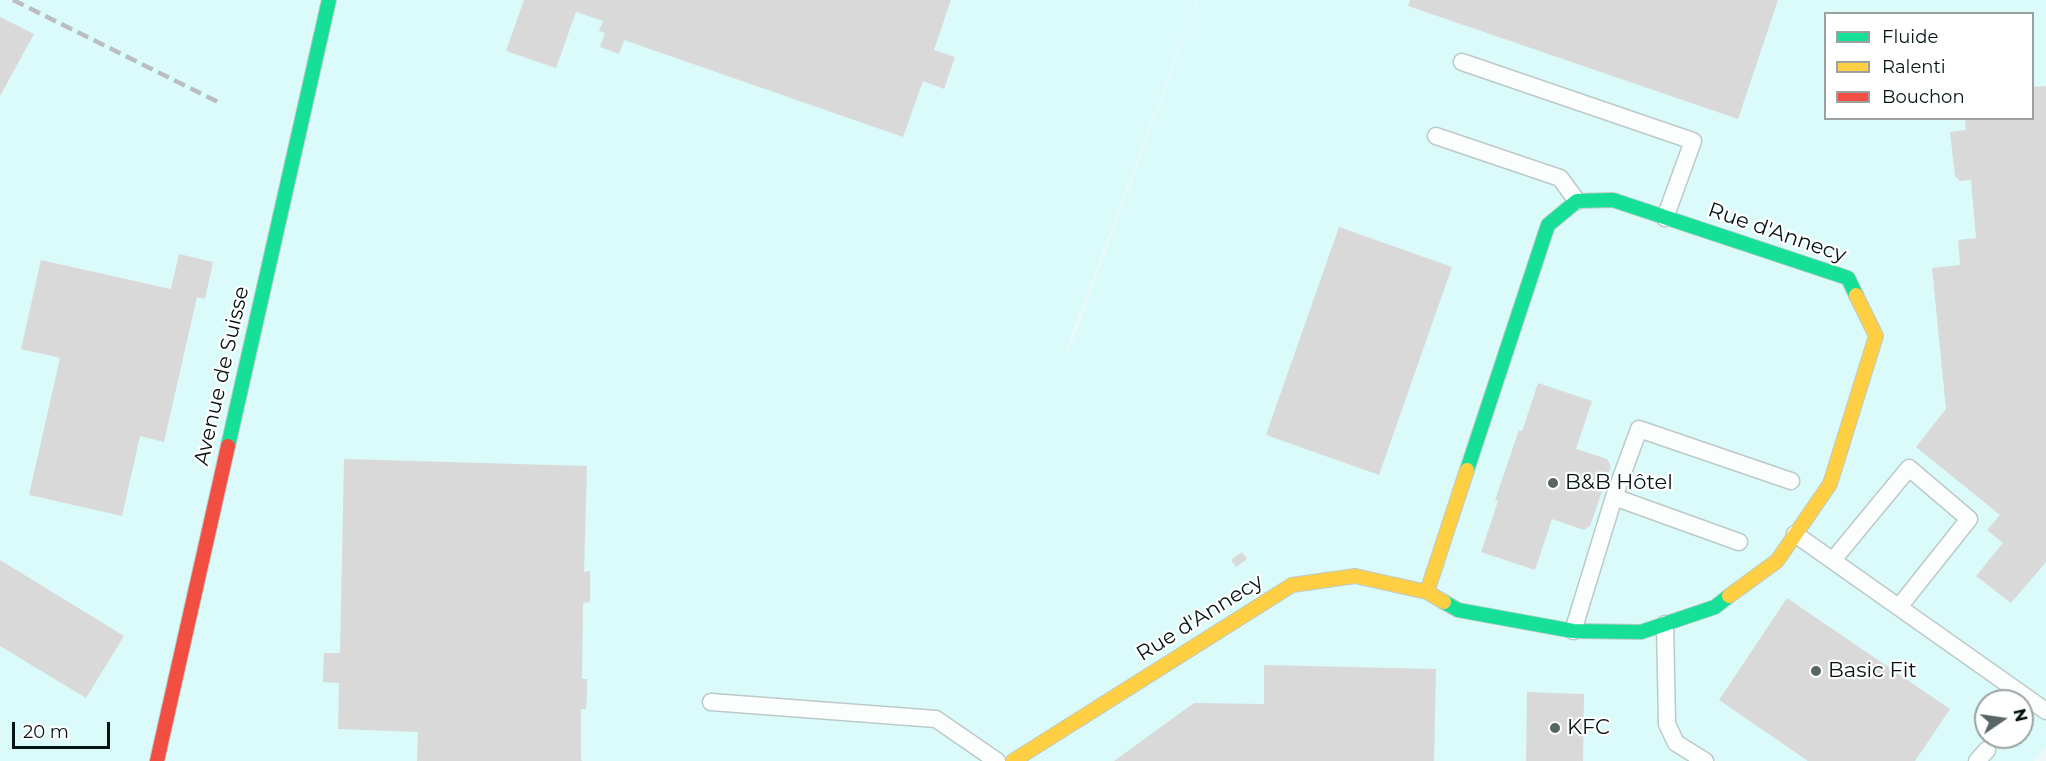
<!DOCTYPE html>
<meta charset="utf-8">
<style>
body{margin:0}
#map{position:relative;width:2046px;height:761px;overflow:hidden;background:#edf9f9;font-family:Montserrat,sans-serif}
canvas{display:block}
.legend{position:absolute;left:1824px;top:12px;width:210px;height:108px;box-sizing:border-box;background:#fff;border:2px solid #9ba1a1;margin:0;padding:8px 10px;list-style:none;font-size:18px;color:#061514}
.legend li{display:flex;align-items:center;gap:12px;height:30px}
.legend b{width:30px;border:2px solid #9ba1a1}
.north{position:absolute;left:1974px;top:689px;width:60px;height:60px;box-sizing:border-box;background:#fff;border:2px solid #9ba1a1;border-radius:50%;rotate:77deg;font-size:16px;font-weight:700;line-height:24px;text-align:center;color:#061514}
.north::after{content:'';display:block;margin:auto;width:21px;height:27px;background:#576564;clip-path:polygon(50% 0,100% 100%,50% 72%,0 100%)}
.scale{position:absolute;left:12px;top:722px;width:98px;height:27px;box-sizing:border-box;border:3px solid #061514;border-top:0;padding-left:8px;font-size:18px;line-height:21px;white-space:nowrap;color:#061514;-webkit-text-stroke:4px #fff;paint-order:stroke}
</style>
<div id="map">
<canvas width="2046" height="761"></canvas>
<ul class="legend">
<li><b style="height:8px;background:#16e098"></b>Fluide</li>
<li><b style="height:8px;background:#ffcf43"></b>Ralenti</li>
<li><b style="height:8px;background:#f24e42"></b>Bouchon</li>
</ul>
<div class="north">N</div>
<div class="scale">20 m</div>
</div>
<script>
const c = document.querySelector('canvas').getContext('2d');
c.lineJoin = 'round';
function fill(path, color) {
  c.fillStyle = color;
  c.fill(path, 'evenodd');
}
function poly(rows) {
  const path = new Path2D();
  for (const r of rows) {
    path.moveTo(r[0], r[1]);
    for (let i = 2; i < r.length; i += 2) path.lineTo(r[i], r[i + 1]);
  }
  return path;
}
function stroke(path, color, width, dash) {
  c.strokeStyle = color;
  c.lineWidth = width;
  c.lineCap = dash ? 'butt' : 'round';
  c.setLineDash(dash || []);
  c.stroke(path);
}
function drawText(font, color, halo, rows, align = 'center') {
  c.font = font + ' Montserrat,sans-serif';
  c.lineWidth = 4.5;
  c.setLineDash([]);
  c.textBaseline = 'middle';
  c.strokeStyle = halo;
  c.fillStyle = color;
  for (const [text, x, y, turn = 0] of rows) {
    c.save();
    c.translate(x, y);
    c.rotate((+turn || 0) * Math.PI / 180);
    c.textAlign = isNaN(turn) ? turn : align;
    if (halo) c.strokeText(text, 0, 0);
    c.fillText(text, 0, 0);
    c.restore();
  }
}
fill(poly([
 [0,0,1197,0,1066,350,1069,351,1198,0,2046,0,2046,747,2033,761,0,761],
 [1826,14,2032,14,2032,118,1826,118],
 [1986,701,2022,701,2022,737,1986,737]
]), '#dafbfa');
fill(poly([
 [524,0,951,0,934,50,955,57,944,89,923,81,903,137,624,40,619,54,600,47,605,33,599,31,603,21,576,12,556,68,506,51],
 [1410,0,1778,0,1738,119,1408,6],
 [0,17,34,34,0,96],
 [2046,86,2046,562,2011,603,1976,576,2003,543,1987,530,2000,515,1916,447,1946,409,1932,268,1960,265,1958,240,1976,238,1971,180,1960,181,1955,176,1950,132,1966,130,1965,118,2032,118,2032,87],
 [1339,227,1452,267,1379,475,1266,435],
 [179,254,213,262,205,299,197,297,164,442,140,436,122,516,29,495,60,358,21,349,41,260,171,289],
 [1538,383,1592,401,1576,449,1607,459,1611,466,1590,526,1584,530,1552,519,1535,570,1481,552,1498,501,1495,500,1519,430,1522,431],
 [344,459,587,466,584,572,590,571,590,602,583,603,582,679,587,679,587,695,586,709,581,709,581,759,582,761,417,761,418,732,338,729,339,683,323,682,324,653,340,653],
 [1242,552,1247,559,1236,567,1231,560],
 [0,560,124,636,86,698,0,646],
 [1787,598,1950,709,1915,761,1808,761,1719,700],
 [1264,665,1436,669,1434,761,1114,761,1194,703,1264,704],
 [1527,692,1584,694,1583,761,1526,761]
]), '#dad9da');
const lane = poly([
 [1462,62,1693,141,1665,218],
 [1436,136,1560,178,1577,201],
 [1614,497,1739,542],
 [1795,534,2046,711],
 [1833,560,1909,468,1969,519,1899,607],
 [1665,624,1667,724,1676,743,1705,761],
 [1573,631,1614,497,1639,429,1791,481],
 [711,702,936,719,997,761],
 [1977,761,1987,750]
]);
const fast = poly([
 [228,446,329,0],
 [1467,470,1548,225,1577,201,1613,200,1848,278,1856,295],
 [1444,602,1458,610,1573,631,1641,632,1715,607,1729,596]
]);
const slow = poly([
 [1427,592,1467,470],
 [1729,596,1777,561,1830,484,1876,336,1856,295],
 [1013,761,1292,585,1355,576,1427,592,1444,602]
]);
const jam = poly([
 [157,761,228,446]
]);
stroke(lane, '#bcc9c9', 19);
stroke(fast, '#bcc9c9', 16);
stroke(slow, '#bcc9c9', 16);
stroke(jam, '#bcc9c9', 16);
stroke(lane, '#fcfefe', 16);
stroke(fast, '#16e098', 14);
stroke(slow, '#ffcf43', 14);
stroke(jam, '#f24e42', 14);
stroke(poly([
 [13,0,218,102]
]), '#babebe', 4.5, [12, 6]);
for (const [x, y, r, color] of [
 [1553,483,6,"#576564"],
 [1816,671,6,"#576564"],
 [1555,728,6,"#576564"]
]) {
  const dot = new Path2D();
  dot.arc(x, y, r, 0, 2 * Math.PI);
  c.fillStyle = color;
  c.fill(dot);
  stroke(dot, '#fff', 2);
}
drawText('21px', '#061514', '#fff', [
 ["Rue d'Annecy",1777,233,19],
 ["Avenue de Suisse",222,376,-77],
 ["Rue d'Annecy",1200,618,-32]
]);
drawText('21px', '#061514', '#fff', [
 ["B&B Hôtel",1565,483],
 ["Basic Fit",1828,671],
 ["KFC",1567,728]
], 'left');
</script>
